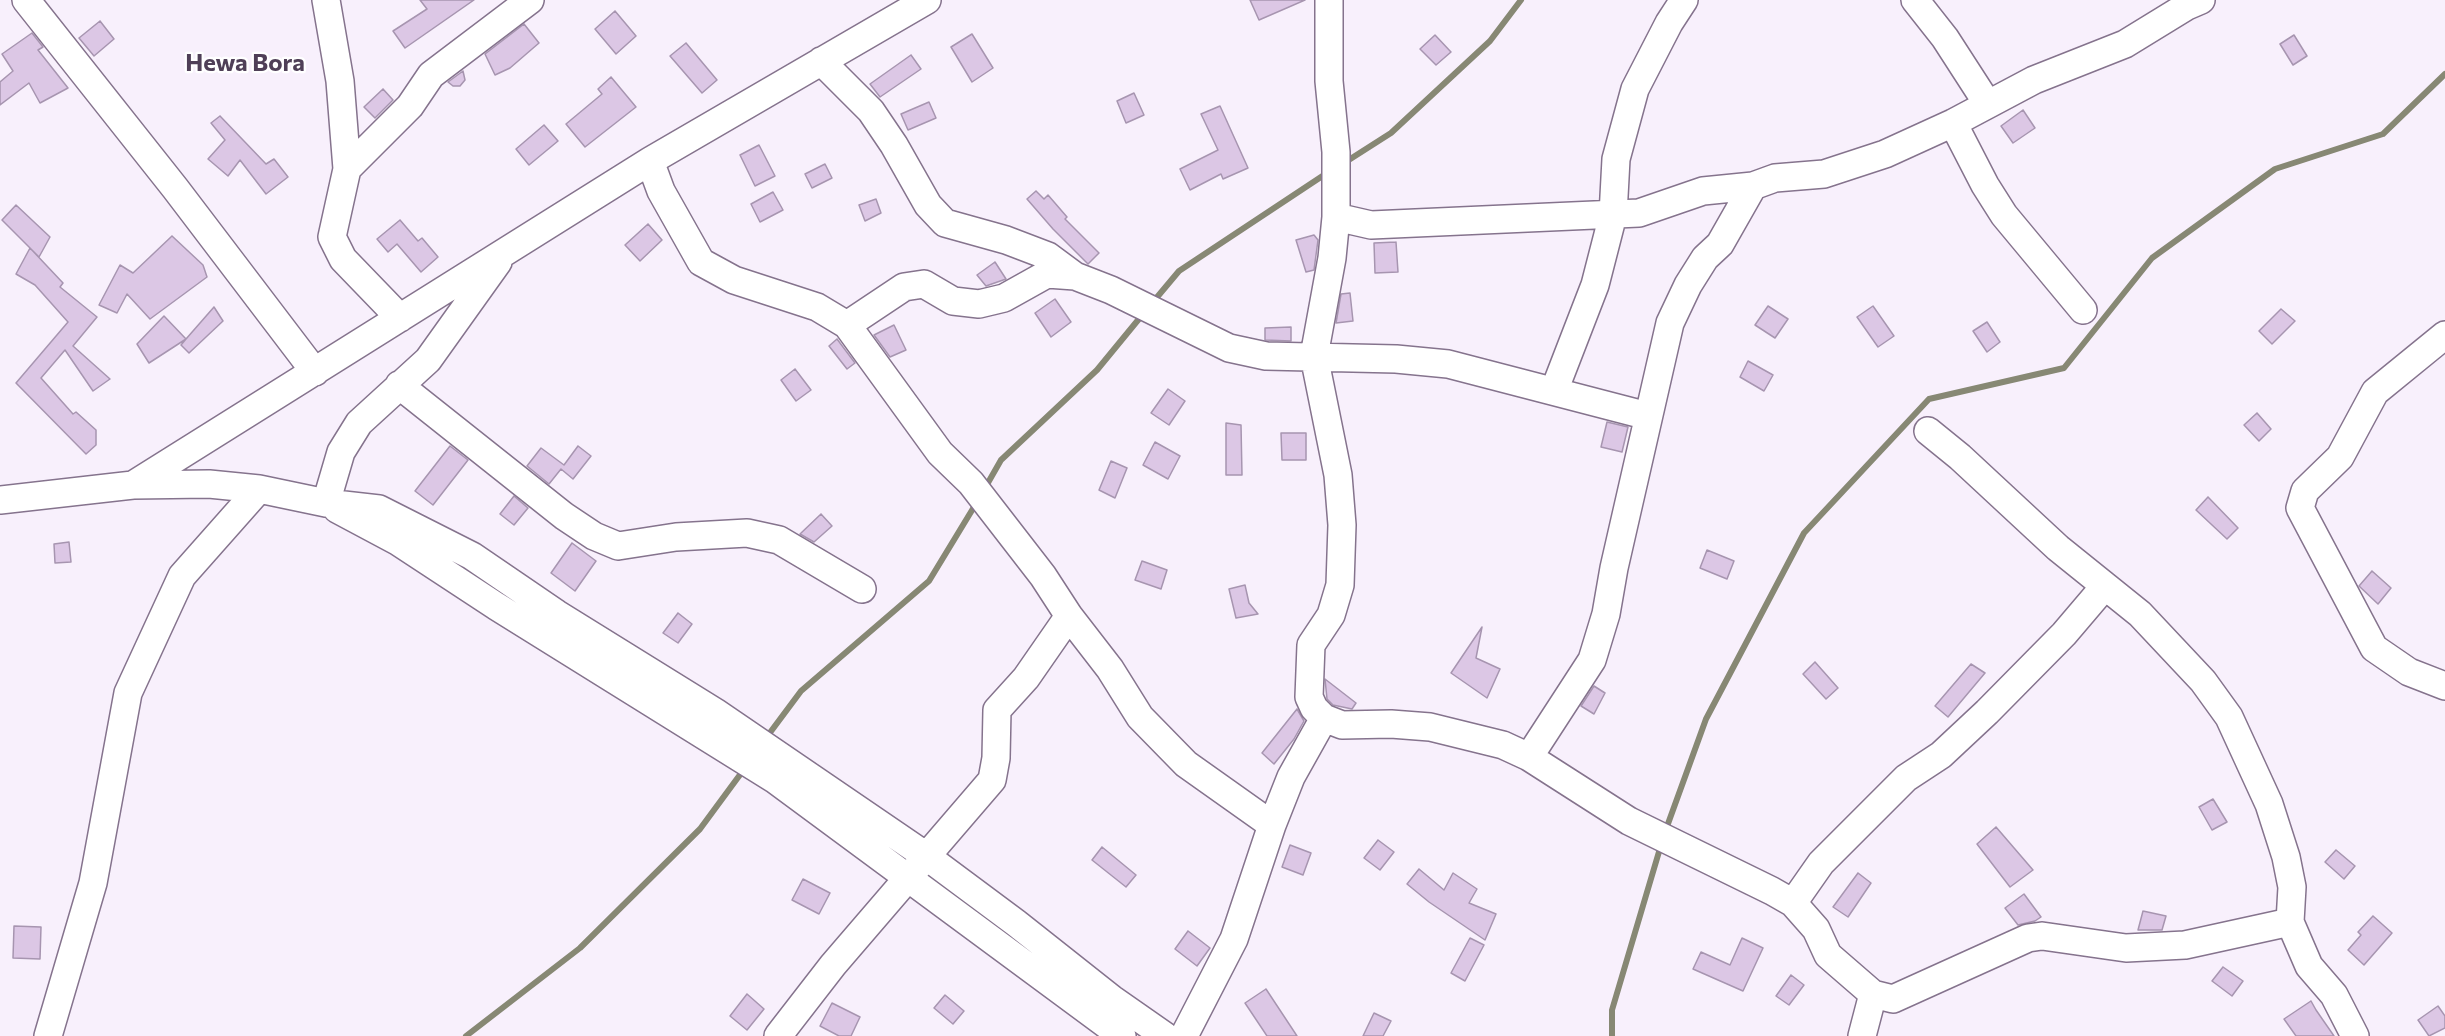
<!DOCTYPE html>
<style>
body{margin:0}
canvas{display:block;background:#f8f0fc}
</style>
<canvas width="2445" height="1036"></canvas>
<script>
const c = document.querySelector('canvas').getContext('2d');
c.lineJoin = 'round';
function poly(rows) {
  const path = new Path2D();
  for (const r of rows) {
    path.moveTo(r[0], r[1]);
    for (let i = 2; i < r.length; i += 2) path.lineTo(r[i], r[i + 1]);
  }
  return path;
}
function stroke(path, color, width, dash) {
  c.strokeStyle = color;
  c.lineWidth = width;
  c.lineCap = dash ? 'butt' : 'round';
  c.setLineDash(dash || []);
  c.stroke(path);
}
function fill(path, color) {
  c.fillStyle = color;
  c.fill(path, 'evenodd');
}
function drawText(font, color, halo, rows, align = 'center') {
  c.font = font + ' Commissioner,sans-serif';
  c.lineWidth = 4.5;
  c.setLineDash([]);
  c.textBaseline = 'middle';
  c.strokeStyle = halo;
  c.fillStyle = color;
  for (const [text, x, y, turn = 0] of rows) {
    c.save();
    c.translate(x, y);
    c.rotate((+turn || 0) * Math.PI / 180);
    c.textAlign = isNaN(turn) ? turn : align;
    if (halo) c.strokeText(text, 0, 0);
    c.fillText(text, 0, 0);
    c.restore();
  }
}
stroke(poly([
 [1344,163,1391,133,1490,41,1521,0],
 [1153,302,1179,271,1327,173],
 [985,488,1001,460,1097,370,1143,314],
 [766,738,801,691,929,581,977,502],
 [1665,832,1706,719,1804,533,1929,399,2064,368,2152,258,2275,169,2383,134,2445,74],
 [466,1036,580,948,700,829,742,772],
 [1612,1036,1612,1010,1661,845]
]), '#878874', 6);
const building = poly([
 [420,0,474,0,405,48,393,31,427,9,420,0],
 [1250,0,1305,0,1259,20,1250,0],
 [615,11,636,36,616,54,595,29,615,11],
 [100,21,114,39,94,56,79,38,100,21],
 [524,24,539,43,510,68,495,75,485,54,524,24],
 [32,33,43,47,38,50,68,88,40,103,29,83,0,105,0,82,13,71,2,54,32,33],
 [972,34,993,68,972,82,951,47,972,34],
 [1435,35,1451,52,1436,65,1420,49,1435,35],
 [2294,35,2307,56,2293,65,2280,44,2294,35],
 [686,43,717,80,702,93,670,56,686,43],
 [911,55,921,69,880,97,870,84,911,55],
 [463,71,465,80,460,86,453,86,448,82,463,71],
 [611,77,636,107,585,147,566,124,602,94,598,89,611,77],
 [383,89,393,100,375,118,364,107,383,89],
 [1134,93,1144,115,1126,123,1117,101,1134,93],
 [929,102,936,118,908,130,901,114,929,102],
 [1220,106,1248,168,1223,179,1221,174,1190,190,1180,169,1218,150,1201,114,1220,106],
 [2023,110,2035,128,2013,143,2001,126,2023,110],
 [220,116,266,164,274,159,288,177,266,194,240,160,228,176,208,159,225,140,211,123,220,116],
 [544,125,558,141,529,165,516,149,544,125],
 [759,145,775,176,755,186,740,155,759,145],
 [825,164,832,178,812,188,805,174,825,164],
 [1036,191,1044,199,1048,195,1067,217,1065,219,1099,253,1088,264,1053,229,1027,199,1036,191],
 [773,192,783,210,760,222,751,204,773,192],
 [876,199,881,213,865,221,859,205,876,199],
 [16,205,50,237,39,257,2,220,16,205],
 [400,220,418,241,422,238,438,257,421,272,397,244,388,252,377,239,400,220],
 [648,224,662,240,640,261,625,245,648,224],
 [1314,235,1318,240,1314,270,1306,272,1296,240,1314,235],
 [172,236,203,265,207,277,150,319,127,294,117,313,99,305,120,265,133,273,172,236],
 [1396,242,1398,272,1375,273,1374,243,1396,242],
 [30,248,63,283,60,287,97,317,73,346,110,379,93,391,65,350,41,378,73,414,76,412,96,430,96,445,86,454,16,383,68,322,35,285,16,274,30,248],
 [995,262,1006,279,986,286,977,275,995,262],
 [1350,293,1353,321,1336,323,1341,294,1350,293],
 [1055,299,1071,322,1051,337,1035,313,1055,299],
 [1768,306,1788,319,1775,338,1755,325,1768,306],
 [1873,306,1894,336,1878,347,1857,317,1873,306],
 [214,307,223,321,189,353,181,345,186,339,149,363,137,344,164,316,186,339,214,307],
 [2281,309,2295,321,2272,344,2259,331,2281,309],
 [1987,322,2000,342,1987,352,1973,331,1987,322],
 [894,325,906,350,890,357,874,335,894,325],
 [1291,327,1291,341,1265,340,1265,328,1291,327],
 [837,339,855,363,847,369,829,346,837,339],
 [1748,361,1773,375,1764,391,1740,377,1748,361],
 [795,369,811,390,796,401,781,380,795,369],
 [1168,389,1185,401,1169,425,1151,413,1168,389],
 [2257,413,2271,429,2259,441,2244,425,2257,413],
 [1607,422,1628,427,1622,452,1601,447,1607,422],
 [1226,423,1241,425,1242,475,1226,475,1226,423],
 [1281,433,1306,433,1306,460,1282,460,1281,433],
 [1155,442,1180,456,1168,479,1143,465,1155,442],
 [450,446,468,460,433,505,415,491,450,446],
 [578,446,591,456,573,479,561,469,549,484,527,466,541,448,564,465,578,446],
 [1111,461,1127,468,1115,498,1099,490,1111,461],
 [514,496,528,508,514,525,500,514,514,496],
 [2208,497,2238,528,2227,539,2196,510,2208,497],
 [821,514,832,526,814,542,800,534,821,514],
 [69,542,71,562,55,563,54,544,69,542],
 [572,543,596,561,575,591,551,573,572,543],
 [1707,550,1734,561,1727,579,1700,568,1707,550],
 [1142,561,1167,570,1161,589,1135,580,1142,561],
 [2372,571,2391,588,2378,604,2359,586,2372,571],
 [1245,585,1249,603,1258,614,1236,618,1229,589,1245,585],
 [678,613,692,624,678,643,663,633,678,613],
 [1482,627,1476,658,1500,669,1487,698,1451,673,1482,627],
 [1815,662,1838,688,1826,699,1803,674,1815,662],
 [1971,664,1985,673,1948,717,1935,706,1971,664],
 [1325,679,1356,703,1352,709,1333,705,1327,699,1325,679],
 [1594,686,1605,693,1594,714,1581,706,1594,686],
 [1297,709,1304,721,1294,739,1274,764,1262,753,1297,709],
 [2213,799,2227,822,2212,830,2199,807,2213,799],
 [1996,827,2033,870,2010,887,1977,844,1996,827],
 [1378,840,1394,852,1380,870,1364,858,1378,840],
 [1290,845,1311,853,1303,875,1282,867,1290,845],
 [1102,847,1136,875,1126,887,1092,860,1102,847],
 [2336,850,2355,866,2344,879,2325,862,2336,850],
 [1419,869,1444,890,1453,873,1477,889,1469,903,1496,914,1485,940,1429,902,1407,884,1419,869],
 [1858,873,1871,883,1848,917,1833,907,1858,873],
 [803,879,830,893,819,914,792,900,803,879],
 [2024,894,2041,917,2035,921,2018,925,2005,908,2024,894],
 [2143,911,2166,916,2162,930,2138,930,2143,911],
 [2373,916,2392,933,2364,965,2348,950,2361,935,2358,932,2373,916],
 [14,926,41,927,40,959,13,958,14,926],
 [1188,931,1210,948,1197,966,1175,949,1188,931],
 [1470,938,1484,945,1465,981,1451,973,1470,938],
 [1742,938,1763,948,1743,991,1693,969,1701,952,1730,965,1742,938],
 [2223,967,2243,981,2232,996,2212,981,2223,967],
 [1791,975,1804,985,1789,1005,1776,996,1791,975],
 [1266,989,1297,1036,1267,1036,1245,1003,1266,989],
 [747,994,764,1009,747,1030,730,1016,747,994],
 [945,995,964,1011,953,1024,934,1008,945,995],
 [2311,1001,2316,1010,2334,1036,2296,1036,2284,1019,2311,1001],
 [832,1003,860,1017,851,1036,839,1036,820,1026,832,1003],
 [2438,1006,2445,1016,2445,1028,2429,1036,2418,1020,2438,1006],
 [1374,1013,1391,1021,1383,1036,1363,1036,1374,1013]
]);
fill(building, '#dcc7e5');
stroke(building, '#a795b0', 1.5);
const minor = poly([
 [26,0,175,188,315,372],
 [326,0,340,81,347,169,332,237,343,259,400,318],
 [1329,0,1329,81,1336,152,1336,217,1332,258,1314,356,1338,475,1342,525,1340,585,1331,615,1311,645,1309,697,1314,708,1324,718,1342,725,1391,724,1430,727,1503,745,1529,757,1629,821,1772,891,1793,903,1816,929,1828,955,1873,994,1893,999,2028,938,2042,936,2126,948,2185,945,2290,922],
 [1915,0,1945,38,1987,103],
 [821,61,871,111,894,145,928,205,945,223,1006,240,1048,256,1075,276],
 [1953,123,1985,185,2004,215,2083,310],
 [650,161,661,191,701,262,734,280,817,307,847,325,940,453,971,483,1043,576,1069,616,1110,669,1140,717,1186,764,1272,825],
 [347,169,410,106,431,75,530,0],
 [1336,217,1371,225,1639,213,1703,191,1753,186,1775,178,1824,174,1885,154,1953,123,2034,80,2125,44,2187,6,2201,0],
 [847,325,904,287,924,284,953,301,979,304,1004,298,1047,274,1075,276,1111,290,1229,348,1266,356,1396,359,1448,364,1648,416],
 [2445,335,2375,392,2340,457,2305,491,2300,508,2374,648,2409,672,2445,686],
 [399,385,564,516,594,536,618,546,676,537,747,533,779,540,862,589],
 [1554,391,1595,285,1613,215,1616,159,1635,89,1669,23,1684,0],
 [1928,431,1960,457,2058,548,2140,614,2203,681,2229,717,2269,804,2286,857,2292,887,2290,922,2309,966,2334,995,2355,1036],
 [133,485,650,161,927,0],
 [0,500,133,485,209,484,259,489,326,503,379,509,472,556,557,614,715,712,926,856,1016,923,1112,999,1165,1036],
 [326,503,341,452,359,423,428,360,498,262],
 [337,509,397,541,496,606,774,779,1122,1036],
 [1529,757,1592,660,1606,614,1614,568,1670,323,1688,285,1705,258,1720,244,1753,186],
 [1793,903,1821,863,1906,778,1941,755,1987,712,2064,634,2104,587],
 [48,1036,93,883,128,693,182,576,259,489],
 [778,1036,833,965,992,780,996,758,997,710,1026,678,1069,616],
 [1184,1036,1234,939,1272,825,1291,777,1324,718],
 [1862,1036,1873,994]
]);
stroke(minor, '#85738d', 30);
stroke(minor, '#fff', 27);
drawText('bold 24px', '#4f3f57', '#fff', [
 ["Hewa Bora",245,63]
]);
</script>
